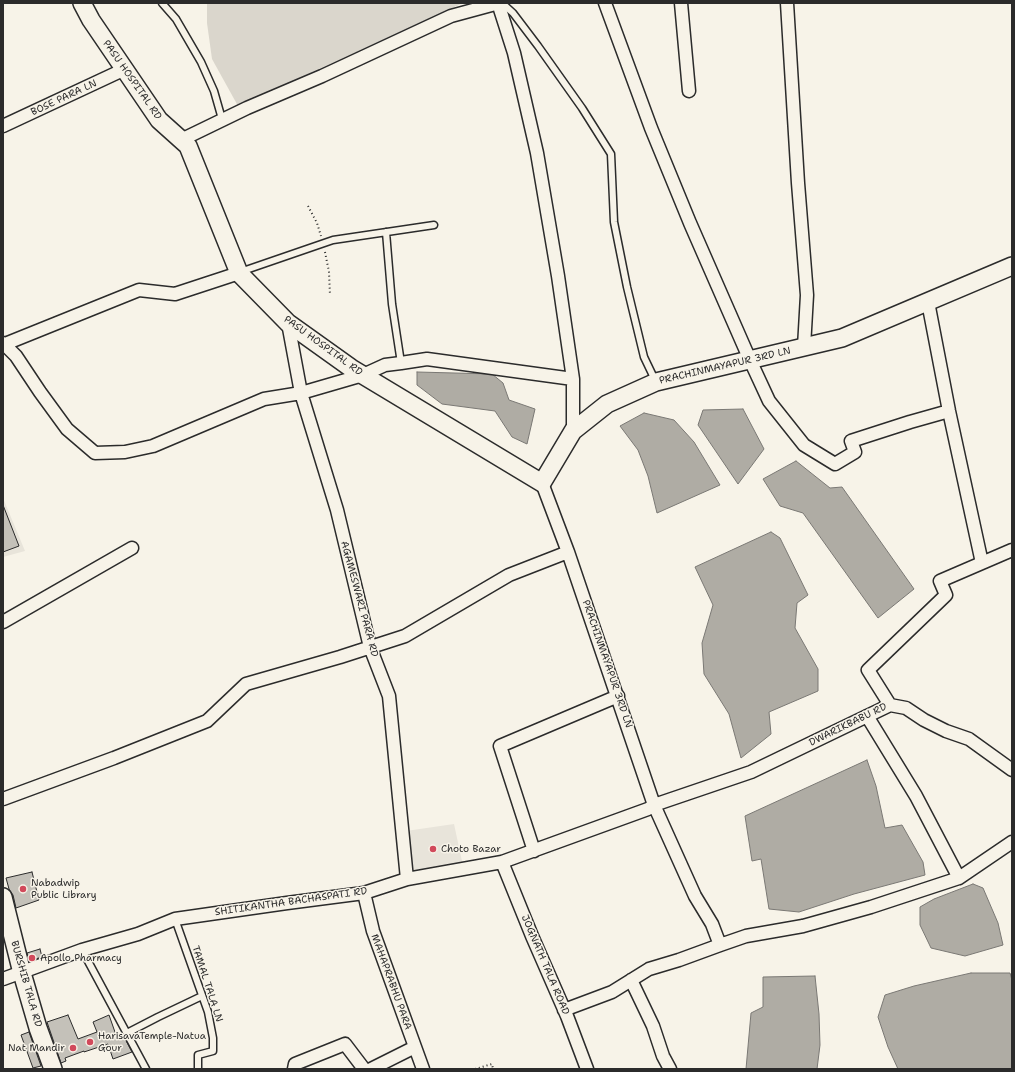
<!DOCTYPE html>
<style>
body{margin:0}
#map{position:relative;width:1015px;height:1072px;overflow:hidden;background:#f7f3e8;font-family:"Shantell Sans",sans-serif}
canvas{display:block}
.frame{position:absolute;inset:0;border:4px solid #2b2b2b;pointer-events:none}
</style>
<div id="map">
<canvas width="1015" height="1072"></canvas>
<div class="frame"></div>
</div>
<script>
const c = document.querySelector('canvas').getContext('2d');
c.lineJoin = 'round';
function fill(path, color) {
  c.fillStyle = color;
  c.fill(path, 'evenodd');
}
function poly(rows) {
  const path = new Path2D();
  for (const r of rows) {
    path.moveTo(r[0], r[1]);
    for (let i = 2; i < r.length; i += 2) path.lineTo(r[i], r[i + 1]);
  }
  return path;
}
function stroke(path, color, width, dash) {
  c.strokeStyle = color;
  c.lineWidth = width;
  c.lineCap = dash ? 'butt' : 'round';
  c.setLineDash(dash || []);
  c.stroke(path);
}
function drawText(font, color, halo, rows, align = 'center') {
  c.font = font + ' "Shantell Sans",sans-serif';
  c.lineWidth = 3;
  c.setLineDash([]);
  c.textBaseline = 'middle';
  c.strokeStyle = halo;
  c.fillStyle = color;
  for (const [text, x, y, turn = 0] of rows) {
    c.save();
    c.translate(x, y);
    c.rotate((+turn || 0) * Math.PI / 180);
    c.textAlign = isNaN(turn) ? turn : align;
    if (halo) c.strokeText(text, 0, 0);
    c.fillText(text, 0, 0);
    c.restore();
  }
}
fill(poly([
 [3,498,25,551,3,557],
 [454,824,463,866,409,876,406,831]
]), '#e8e4da');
fill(poly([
 [207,3,463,3,238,106,212,59,207,23]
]), '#dad6cc');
const water = poly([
 [417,372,492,374,503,383,509,400,535,409,527,444,512,437,495,411,442,404,417,385,417,372],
 [743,409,764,449,738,484,698,425,703,410,743,409],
 [644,413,674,420,694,442,720,485,657,513,648,476,638,450,620,426,644,413],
 [796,461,830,488,842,487,914,589,878,618,803,513,780,506,763,479,796,461],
 [771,532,780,538,808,595,797,603,795,628,818,669,818,691,769,712,771,734,741,758,729,714,704,674,702,643,713,605,695,567,771,532],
 [867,760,876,786,885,828,902,825,923,862,925,875,854,894,799,912,769,909,761,859,752,861,745,816,867,760],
 [973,884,983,888,998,923,1003,945,965,956,931,948,920,925,920,907,934,899,973,884],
 [971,973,1010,973,1012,980,1012,1069,898,1069,888,1047,878,1017,885,995,914,986,971,973],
 [815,976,819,1014,820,1045,817,1069,746,1069,751,1013,763,1007,763,977,815,976]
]);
fill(water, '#afaca4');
stroke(water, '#7a7874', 1);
const building = poly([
 [3,505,19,546,3,552,3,505],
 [32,872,39,900,16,908,13,895,9,889,6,878,32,872],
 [40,949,42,957,29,961,27,953,40,949],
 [68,1015,78,1039,97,1032,93,1022,109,1015,116,1035,122,1033,132,1052,113,1059,108,1044,84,1052,84,1051,65,1058,66,1061,61,1063,47,1022,68,1015],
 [29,1032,41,1066,33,1068,21,1035,29,1032]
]);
fill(building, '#c4c1b9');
stroke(building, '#2b2b2b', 1);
const service = poly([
 [162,3,176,19,201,62,214,91,222,119],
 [502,3,513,13,538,46,582,108,611,154,614,222,627,287,644,357,655,380],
 [386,232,392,304,401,363],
 [240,272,333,240,434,225],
 [175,919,208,1012,213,1038,213,1051,198,1055,198,1069],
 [82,950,146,1069],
 [127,1033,158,1017,202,996]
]);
const minor = poly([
 [498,3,514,53,537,153,558,276,573,379,573,431],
 [605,3,651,128,690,223,750,360,769,401,804,445,835,464,855,452,851,441,910,422,949,411],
 [681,3,689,91],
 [787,3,798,183,807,295,804,347],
 [3,126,125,69],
 [181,140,247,108,322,76,451,16,499,3],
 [928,302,949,411,982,563],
 [288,323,301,393,337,510,370,647,389,696,407,879],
 [3,343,16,356,40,392,67,429,95,453,125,452,153,446,264,399,301,393,363,375,385,365,401,363,427,359,573,379],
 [5,344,139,290,175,294,239,273],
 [542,483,568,552,654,805,695,896,712,924,720,945],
 [3,622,132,548],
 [890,705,868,670,946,595,940,581,1012,550],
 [890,705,906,708,924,720,946,731,969,739,1012,770],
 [867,716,916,796,959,878],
 [3,799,114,758,207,721,246,684,340,657,405,636,509,575,568,552],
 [534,851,500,746,618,696],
 [502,862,532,936,567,1016,587,1069],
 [364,893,373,931,423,1069],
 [3,979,82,950,138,934,175,919,287,903,364,893,407,879,502,862,648,809,654,805,751,772,890,705],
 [631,980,653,1026,663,1056,670,1069],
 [564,1010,612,992,649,969,679,960,720,945,746,936,803,926,871,907,959,878,1012,842],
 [294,1069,295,1064,345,1044,364,1069],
 [371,1069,415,1047]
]);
const secondary = poly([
 [82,3,91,20,159,120,188,146,239,273,288,323,351,368,542,483,573,431,607,404,656,382,842,338,1012,266],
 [3,897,22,973,38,1028,53,1069]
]);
stroke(service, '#2b2b2b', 9);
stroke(minor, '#2b2b2b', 15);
stroke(secondary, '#2b2b2b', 20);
stroke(poly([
 [308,206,317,223,321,236],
 [325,252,329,272,330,295],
 [475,1069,492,1064,493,1069]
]), '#2b2b2b', 2, [1, 3]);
stroke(service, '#f7f3e8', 6);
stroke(minor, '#f7f3e8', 12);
stroke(secondary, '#f7f3e8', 17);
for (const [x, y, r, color] of [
 [433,849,4,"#d1495b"],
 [23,889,4,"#d1495b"],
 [32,958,4,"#d1495b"],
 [90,1042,4,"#d1495b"],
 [73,1048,4,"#d1495b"]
]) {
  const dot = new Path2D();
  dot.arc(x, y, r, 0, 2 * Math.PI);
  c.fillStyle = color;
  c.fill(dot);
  stroke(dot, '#f7f3e8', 1.5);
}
drawText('10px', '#2b2b2b', '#f7f3e8', [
 ["PASU HOSPITAL RD",132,80,55],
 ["BOSE PARA LN",64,98,-25],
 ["PASU HOSPITAL RD",323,346,36],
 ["PRACHINMAYAPUR 3RD LN",725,366,-13],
 ["AGAMESWARI PARA RD",359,599,75],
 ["PRACHINMAYAPUR 3RD LN",607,664,71],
 ["DWARIKBABU RD",848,725,-26],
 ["SHITIKANTHA BACHASPATI RD",291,902,-8],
 ["JOGNATH TALA ROAD",545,965,67],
 ["MAHAPRABHU PARA",391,982,70],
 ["BURSHIB TALA RD",26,984,74],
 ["TAMAL TALA LN",207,984,72]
]);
drawText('10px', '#2b2b2b', '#f7f3e8', [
 ["Choto Bazar",441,849],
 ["Nabadwip",31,883],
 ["Public Library",31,895],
 ["Apollo Pharmacy",40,958],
 ["HarisavaTemple-Natua",98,1036],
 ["Gour",98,1048],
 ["Nat Mandir",65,1048,"right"]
], 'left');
</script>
